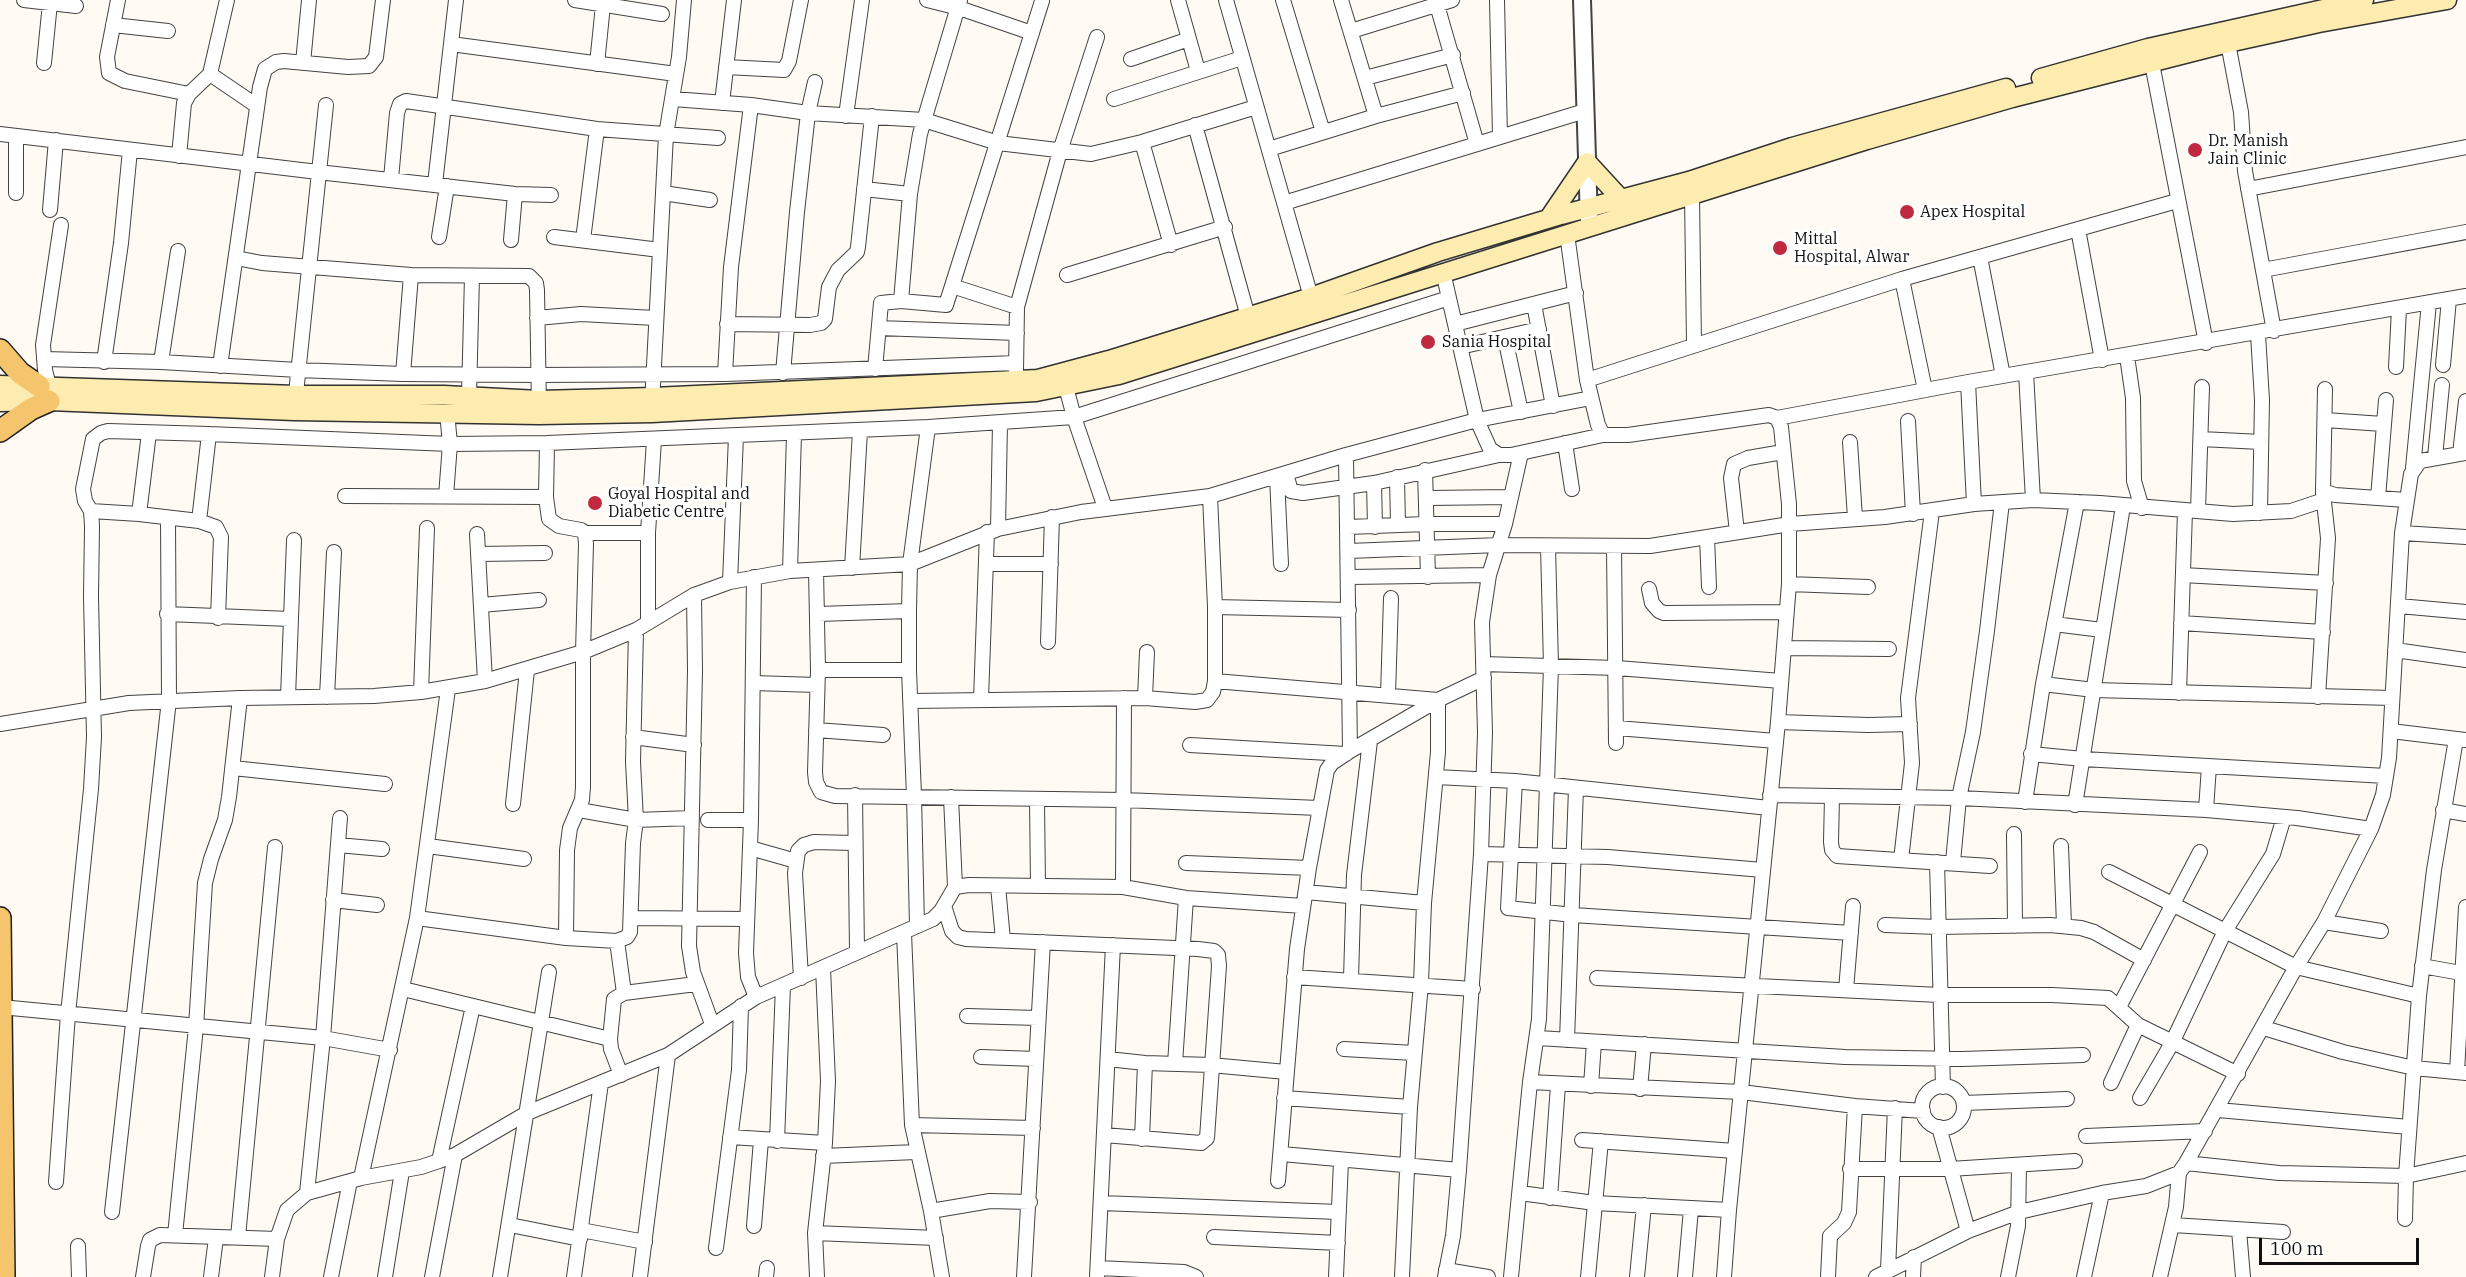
<!DOCTYPE html>
<style>
body{margin:0}
#map{position:relative;width:2466px;height:1277px;overflow:hidden;background:#fffbf4;font-family:"IBM Plex Serif",serif}
canvas{display:block}
.scale{position:absolute;left:2259px;top:1238px;width:160px;height:27px;box-sizing:border-box;border:3px solid #101010;border-top:0;padding-left:8px;font-size:18px;line-height:21px;white-space:nowrap;color:#101010;-webkit-text-stroke:4px #fff;paint-order:stroke}
</style>
<div id="map">
<canvas width="2466" height="1277"></canvas>
<div class="scale">100 m</div>
</div>
<script>
const c = document.querySelector('canvas').getContext('2d');
c.lineJoin = 'round';
function poly(rows) {
  const path = new Path2D();
  for (const r of rows) {
    if (r.length === 3) {
      path.moveTo(r[0] + r[2], r[1]);
      path.arc(r[0], r[1], r[2], 0, 2 * Math.PI);
      continue;
    }
    path.moveTo(r[0], r[1]);
    for (let i = 2; i < r.length; i += 2) path.lineTo(r[i], r[i + 1]);
  }
  return path;
}
function stroke(path, color, width, dash) {
  c.strokeStyle = color;
  c.lineWidth = width;
  c.lineCap = dash ? 'butt' : 'round';
  c.setLineDash(dash || []);
  c.stroke(path);
}
function drawText(font, color, halo, rows, align = 'center') {
  c.font = font + ' "IBM Plex Serif",serif';
  c.lineWidth = 6;
  c.setLineDash([]);
  c.textBaseline = 'middle';
  c.strokeStyle = halo;
  c.fillStyle = color;
  for (const [text, x, y, turn = 0] of rows) {
    c.save();
    c.translate(x, y);
    c.rotate((+turn || 0) * Math.PI / 180);
    c.textAlign = isNaN(turn) ? turn : align;
    if (halo) c.strokeText(text, 0, 0);
    c.fillText(text, 0, 0);
    c.restore();
  }
}
const minor = poly([
 [24,0,76,6],
 [118,0,107,57,109,73,125,81,189,94],
 [575,0,662,14],
 [927,0,959,8,1032,33],
 [1178,0,1198,71],
 [1226,0,1311,297],
 [1283,0,1323,132],
 [1341,0,1376,116],
 [1497,0,1500,137],
 [1437,5,1477,144],
 [113,25,168,31],
 [1351,31,1452,0],
 [2228,43,2241,112,2245,171,2274,331],
 [451,44,676,74],
 [2150,53,2206,343],
 [1131,59,1189,39],
 [44,63,50,3],
 [303,63,309,0],
 [597,64,603,5],
 [726,67,784,70,789,61,801,0],
 [210,74,257,106],
 [1365,78,1453,55],
 [673,99,751,105,808,113,924,120,998,143,1091,154,1142,142,1256,107],
 [1114,99,1242,58],
 [722,103,734,0],
 [846,116,862,0],
 [1195,125,1250,324],
 [0,134,318,172,515,194,551,195],
 [1142,142,1171,245],
 [1269,149,1376,116,1463,93],
 [179,156,184,103,189,94,210,74,227,0],
 [391,179,397,113,400,104,406,101,597,129,718,138],
 [435,184,456,0],
 [864,189,910,194],
 [2248,189,2466,147],
 [16,193,16,136],
 [663,193,710,200],
 [1692,195,1694,345],
 [1284,203,1585,111],
 [50,210,56,140],
 [2078,229,2102,360],
 [1567,234,1587,380,1598,425,1603,435,1628,435,1769,415,1777,418,1781,427,1789,504,1789,584,1778,722,1729,1210,1724,1277],
 [439,237,447,186],
 [554,237,660,250],
 [511,240,515,194],
 [583,240,597,129],
 [1980,257,2003,376],
 [236,258,262,263,411,275,529,276,536,283,537,290,539,407],
 [2263,270,2466,232],
 [1443,272,1477,420,1490,449,1499,455,1511,455,1603,435],
 [1067,275,1225,227],
 [1902,279,1925,390],
 [952,286,1017,307],
 [901,301,910,194,920,134,960,0],
 [1534,304,1553,406],
 [537,318,581,314,655,318],
 [727,324,810,325,821,323,825,319,829,287,838,270,857,252,858,247,872,116],
 [1455,324,1576,293],
 [879,328,1017,333],
 [2258,334,2262,400,2260,513],
 [1505,338,1521,412],
 [1460,347,1539,329],
 [2127,356,2133,398,2134,481,2142,508],
 [44,359,161,362,298,370,403,374,538,375,725,374,1016,363],
 [104,362,121,243,130,150],
 [161,362,178,251],
 [2443,365,2449,299],
 [220,366,260,87,265,69,276,62,284,61,348,67,369,66,376,57,383,0],
 [2396,367,2399,309],
 [875,369,881,303,901,301,946,305,1042,1],
 [1016,371,1017,307,1060,151,1097,37],
 [2026,372,2033,500],
 [783,373,797,212,808,113,815,82],
 [403,374,411,275],
 [725,374,731,267,751,105],
 [1587,380,1902,279,2177,201],
 [1968,382,1974,504],
 [49,386,45,370,43,345,61,225],
 [1066,387,1074,417,1105,508],
 [2325,389,2323,491,2335,495,2406,500],
 [469,396,472,276],
 [295,403,326,105],
 [652,404,666,135,679,57,684,0],
 [1777,418,1968,382,2466,296],
 [2325,420,2383,424],
 [1908,421,1913,514],
 [2201,439,2261,442],
 [1850,442,1855,518],
 [547,443,546,497,549,519,559,526,581,530,585,533,586,544,583,652,583,787,582,800,570,828,567,850,566,938],
 [1565,443,1572,489],
 [2460,454,2466,401],
 [1346,455,1350,751],
 [2435,457,2442,385],
 [2413,468,2429,303],
 [1425,470,1428,577],
 [1286,474,1291,491,1303,493,1374,483,1499,455],
 [1277,477,1281,564],
 [1397,477,1398,525],
 [1374,483,1375,527],
 [345,496,546,497],
 [446,496,450,444,447,412],
 [1427,498,1511,497],
 [2378,498,2386,400],
 [91,511,139,514,199,521,216,527,221,537,218,618],
 [2198,511,2202,387],
 [139,514,149,433],
 [199,521,209,434],
 [1348,527,1426,524,1505,524],
 [998,529,1000,423],
 [1737,532,1731,478,1734,464,1748,458,1783,452],
 [585,533,648,533],
 [2402,533,2466,537],
 [477,534,485,681],
 [1707,537,1709,587],
 [1614,546,1616,743],
 [1349,551,1499,545,1650,546,1790,524,1885,517,1974,504,2033,500,2100,503,2233,514,2291,511,2324,500],
 [478,554,545,553],
 [986,564,1051,564],
 [852,568,860,431],
 [816,570,818,670,815,772,816,782,821,792,835,796,1124,800,1319,808],
 [790,571,794,434],
 [2183,575,2326,583],
 [754,577,751,820,746,953,748,977,756,997],
 [1349,577,1489,575],
 [730,582,736,436],
 [1789,584,1868,587],
 [1649,589,1652,603,1659,611,1664,613,1786,612],
 [694,595,695,671,689,946,693,972,712,1024],
 [481,605,539,600],
 [2399,606,2466,612],
 [1215,607,1349,610],
 [167,614,290,619],
 [818,614,909,611],
 [648,622,648,533,654,440],
 [2181,623,2323,632],
 [2054,624,2102,630],
 [1048,642,1052,517],
 [1784,648,1889,649],
 [2395,650,2466,660],
 [1483,664,1617,668,1781,681],
 [818,670,909,670],
 [1215,681,1438,700,1438,752,1424,903,1421,984,1410,1107,1402,1277],
 [753,683,817,685],
 [2043,684,2094,690,2392,698],
 [421,692,427,528],
 [2179,693,2185,511],
 [1388,695,1391,598],
 [288,697,294,540],
 [327,697,334,552],
 [2318,697,2328,538,2323,493],
 [1145,698,1147,652],
 [981,699,987,532],
 [911,701,1145,698,1195,702,1207,700,1213,692,1215,681,1215,607,1210,496],
 [1778,722,1868,725,1910,724],
 [0,724,129,703,240,698,374,696,421,692,485,681,583,652,636,630,694,595,730,582,790,571,910,564,998,529,1081,512,1210,496,1346,455,1477,420,1591,398],
 [1617,728,1776,741],
 [816,730,883,735],
 [2391,731,2466,740],
 [633,737,694,745],
 [1190,745,1346,754],
 [2031,754,2083,759,2386,776],
 [233,768,385,784],
 [1436,777,1515,781,1769,808],
 [1515,781,1508,908,1573,915,1851,933],
 [855,795,857,951],
 [1770,795,1959,798,2206,810,2297,818,2371,829],
 [951,797,955,887],
 [1832,797,1831,842,1832,850,1837,856,1990,866],
 [1037,800,1038,886],
 [2025,802,2043,684,2077,502],
 [513,804,527,670],
 [2075,805,2123,506],
 [579,810,636,820,692,818],
 [2206,810,2209,766],
 [2443,810,2466,814],
 [708,820,751,820],
 [2014,834,2015,926],
 [338,845,382,849],
 [428,846,524,859],
 [2061,846,2064,925],
 [750,848,796,861],
 [1481,854,1608,857,1763,870],
 [1901,860,1912,763,1908,698,1932,511],
 [1937,862,1943,1087],
 [1953,862,1959,798,1973,732,1987,631,2002,502],
 [1186,863,1309,868],
 [2109,872,2296,967,2419,996],
 [998,886,1003,940],
 [1123,887,1124,698],
 [1306,892,1424,903],
 [333,900,377,905],
 [944,906,952,931,958,937,966,939,1198,949,1214,951,1218,955,1219,966,1207,1138,1201,1143,1104,1135],
 [417,918,566,938,617,941,627,937,630,932,633,843,636,820,633,762,636,630],
 [631,918,747,919],
 [2324,922,2381,931],
 [1885,925,1938,927,2050,925,2081,928,2094,932,2144,960],
 [917,926,914,796,909,670,909,611,910,564,928,427],
 [904,933,912,1125,931,1211,942,1277],
 [617,941,624,993],
 [2422,966,2461,973],
 [1294,977,1473,989],
 [801,978,795,873,798,851,804,845,814,842,854,843],
 [1597,978,1939,995,2052,995,2108,998,2138,1025,2238,1074],
 [1351,979,1354,875,1370,741],
 [403,989,610,1039],
 [1846,990,1853,906],
 [1,1007,323,1038,390,1050],
 [2119,1007,2200,852],
 [967,1016,1038,1018],
 [2264,1028,2343,1052,2414,1068,2466,1073],
 [1538,1038,1845,1057,1962,1059,2083,1055],
 [1567,1040,1576,788],
 [1344,1049,1414,1053],
 [981,1057,1036,1059],
 [1108,1059,1145,1063,1211,1065,1286,1072],
 [1175,1064,1186,898],
 [2457,1072,2466,907],
 [621,1075,611,1049,610,1039,614,999,624,993,696,984],
 [1530,1082,1741,1092,1855,1106,1923,1111],
 [2111,1083,2138,1025],
 [1591,1086,1594,1042],
 [1943,1107,21],
 [1640,1089,1644,1044],
 [1284,1098,1410,1107],
 [2140,1098,2172,1043,2225,931,2273,854,2284,817],
 [1964,1103,2067,1099],
 [2218,1110,2409,1127],
 [912,1125,1033,1128],
 [1939,1127,1968,1231],
 [2086,1136,2205,1131],
 [730,1137,825,1143],
 [1142,1139,1145,1063],
 [1582,1140,1735,1151],
 [777,1141,783,985],
 [1282,1154,1459,1170],
 [823,1156,916,1152],
 [439,1161,473,1006],
 [2186,1163,2279,1173,2406,1176,2466,1163],
 [1850,1169,1950,1169,2075,1161],
 [361,1178,417,918,448,689],
 [1278,1181,1297,949,1309,868,1327,770,1332,763,1350,751,1438,700,1484,678],
 [56,1182,68,1014,91,789,94,737,91,597,92,526,91,511,85,501,83,489,93,439,101,433,108,431,209,434,450,444,547,443,928,427,1074,417,1449,298],
 [307,1193,323,1038,340,818],
 [1520,1193,1595,1203,1729,1210],
 [1550,1198,1558,1085],
 [1101,1203,1339,1212],
 [931,1211,990,1201,1030,1202],
 [112,1212,169,700,168,518],
 [2405,1219,2406,1176,2419,996,2434,870,2456,739],
 [510,1225,580,1239],
 [2173,1225,2283,1232],
 [754,1226,761,1140],
 [581,1230,645,1242],
 [2239,1230,2243,1277],
 [815,1233,936,1238],
 [175,1235,196,1027,205,883,211,859,225,820,229,797,240,698],
 [238,1237,275,847],
 [1214,1237,1338,1243],
 [78,1246,79,1277],
 [716,1248,739,1070,741,1006],
 [1098,1268,1184,1272,1196,1277],
 [1446,1270,1488,1277],
 [1888,1270,1895,1108],
 [143,1277,148,1246,150,1240,160,1235,277,1239],
 [211,1277,216,1238],
 [272,1277,277,1239,287,1210,307,1193,361,1178,421,1167,439,1161,455,1155,527,1113,668,1055,756,997,933,919,941,911,955,887,969,885,1123,887,1186,898,1303,906],
 [331,1277,350,1181],
 [385,1277,402,1171],
 [432,1277,455,1155],
 [500,1277,549,972],
 [574,1277,601,1083],
 [640,1277,668,1055],
 [766,1277,767,1268],
 [817,1277,815,1233,825,1143,828,1081,823,968],
 [1024,1277,1043,942],
 [1097,1277,1113,945],
 [1336,1277,1341,1161],
 [1445,1277,1453,1236,1459,1170,1481,854,1485,733,1482,622,1489,575,1505,524,1521,453],
 [1511,1277,1530,1082,1539,1019,1551,666,1548,546],
 [1588,1277,1601,1141],
 [1637,1277,1644,1205],
 [1685,1277,1691,1209],
 [1828,1277,1830,1236,1844,1223,1849,1212,1855,1106],
 [1876,1277,1968,1231,2019,1212,2102,1193,2146,1186,2179,1173,2186,1163,2296,967,2324,922,2371,829,2383,795,2389,758,2402,533,2411,474,2420,461,2466,453],
 [1913,1277,1914,1257],
 [2008,1277,2018,1226,2019,1165],
 [2084,1277,2102,1193],
 [2160,1277,2176,1207,2179,1173]
]);
const tertiary = poly([
 [1582,0,1589,221]
]);
const secondary = poly([
 [2041,78,2148,48,2364,0],
 [1549,218,1587,162,1621,199],
 [0,385,296,395,444,395,539,400,653,397,1038,379,1109,360,1311,297,1438,252,1561,215,1689,181,1792,147,2006,88],
 [0,402,49,401,294,411,539,415,652,413,1036,392,1119,375,1867,140,2012,98,2228,43,2319,23,2447,0]
]);
const primary = poly([
 [0,350,20,373,39,386],
 [0,431,31,409,49,401],
 [0,918,4,1277]
]);
stroke(minor, '#434343', 16);
stroke(tertiary, '#434343', 20);
stroke(secondary, '#323232', 21);
stroke(primary, '#212121', 24);
stroke(minor, '#fff', 14);
stroke(tertiary, '#fff', 16);
stroke(secondary, '#fdecb0', 18);
stroke(primary, '#f5c56d', 21);
for (const [x, y, r, color] of [
 [2195,150,8,"#bf2a41"],
 [1907,212,8,"#bf2a41"],
 [1780,248,8,"#bf2a41"],
 [1428,342,8,"#bf2a41"],
 [595,503,8,"#bf2a41"]
]) {
  const dot = new Path2D();
  dot.arc(x, y, r, 0, 2 * Math.PI);
  c.fillStyle = color;
  c.fill(dot);
  stroke(dot, '#fff', 2);
}
drawText('16px', '#101010', '#fff', [
 ["Dr. Manish",2208,141],
 ["Jain Clinic",2208,159],
 ["Apex Hospital",1920,212],
 ["Mittal",1794,239],
 ["Hospital, Alwar",1794,257],
 ["Sania Hospital",1442,342],
 ["Goyal Hospital and",608,494],
 ["Diabetic Centre",608,512]
], 'left');
</script>
